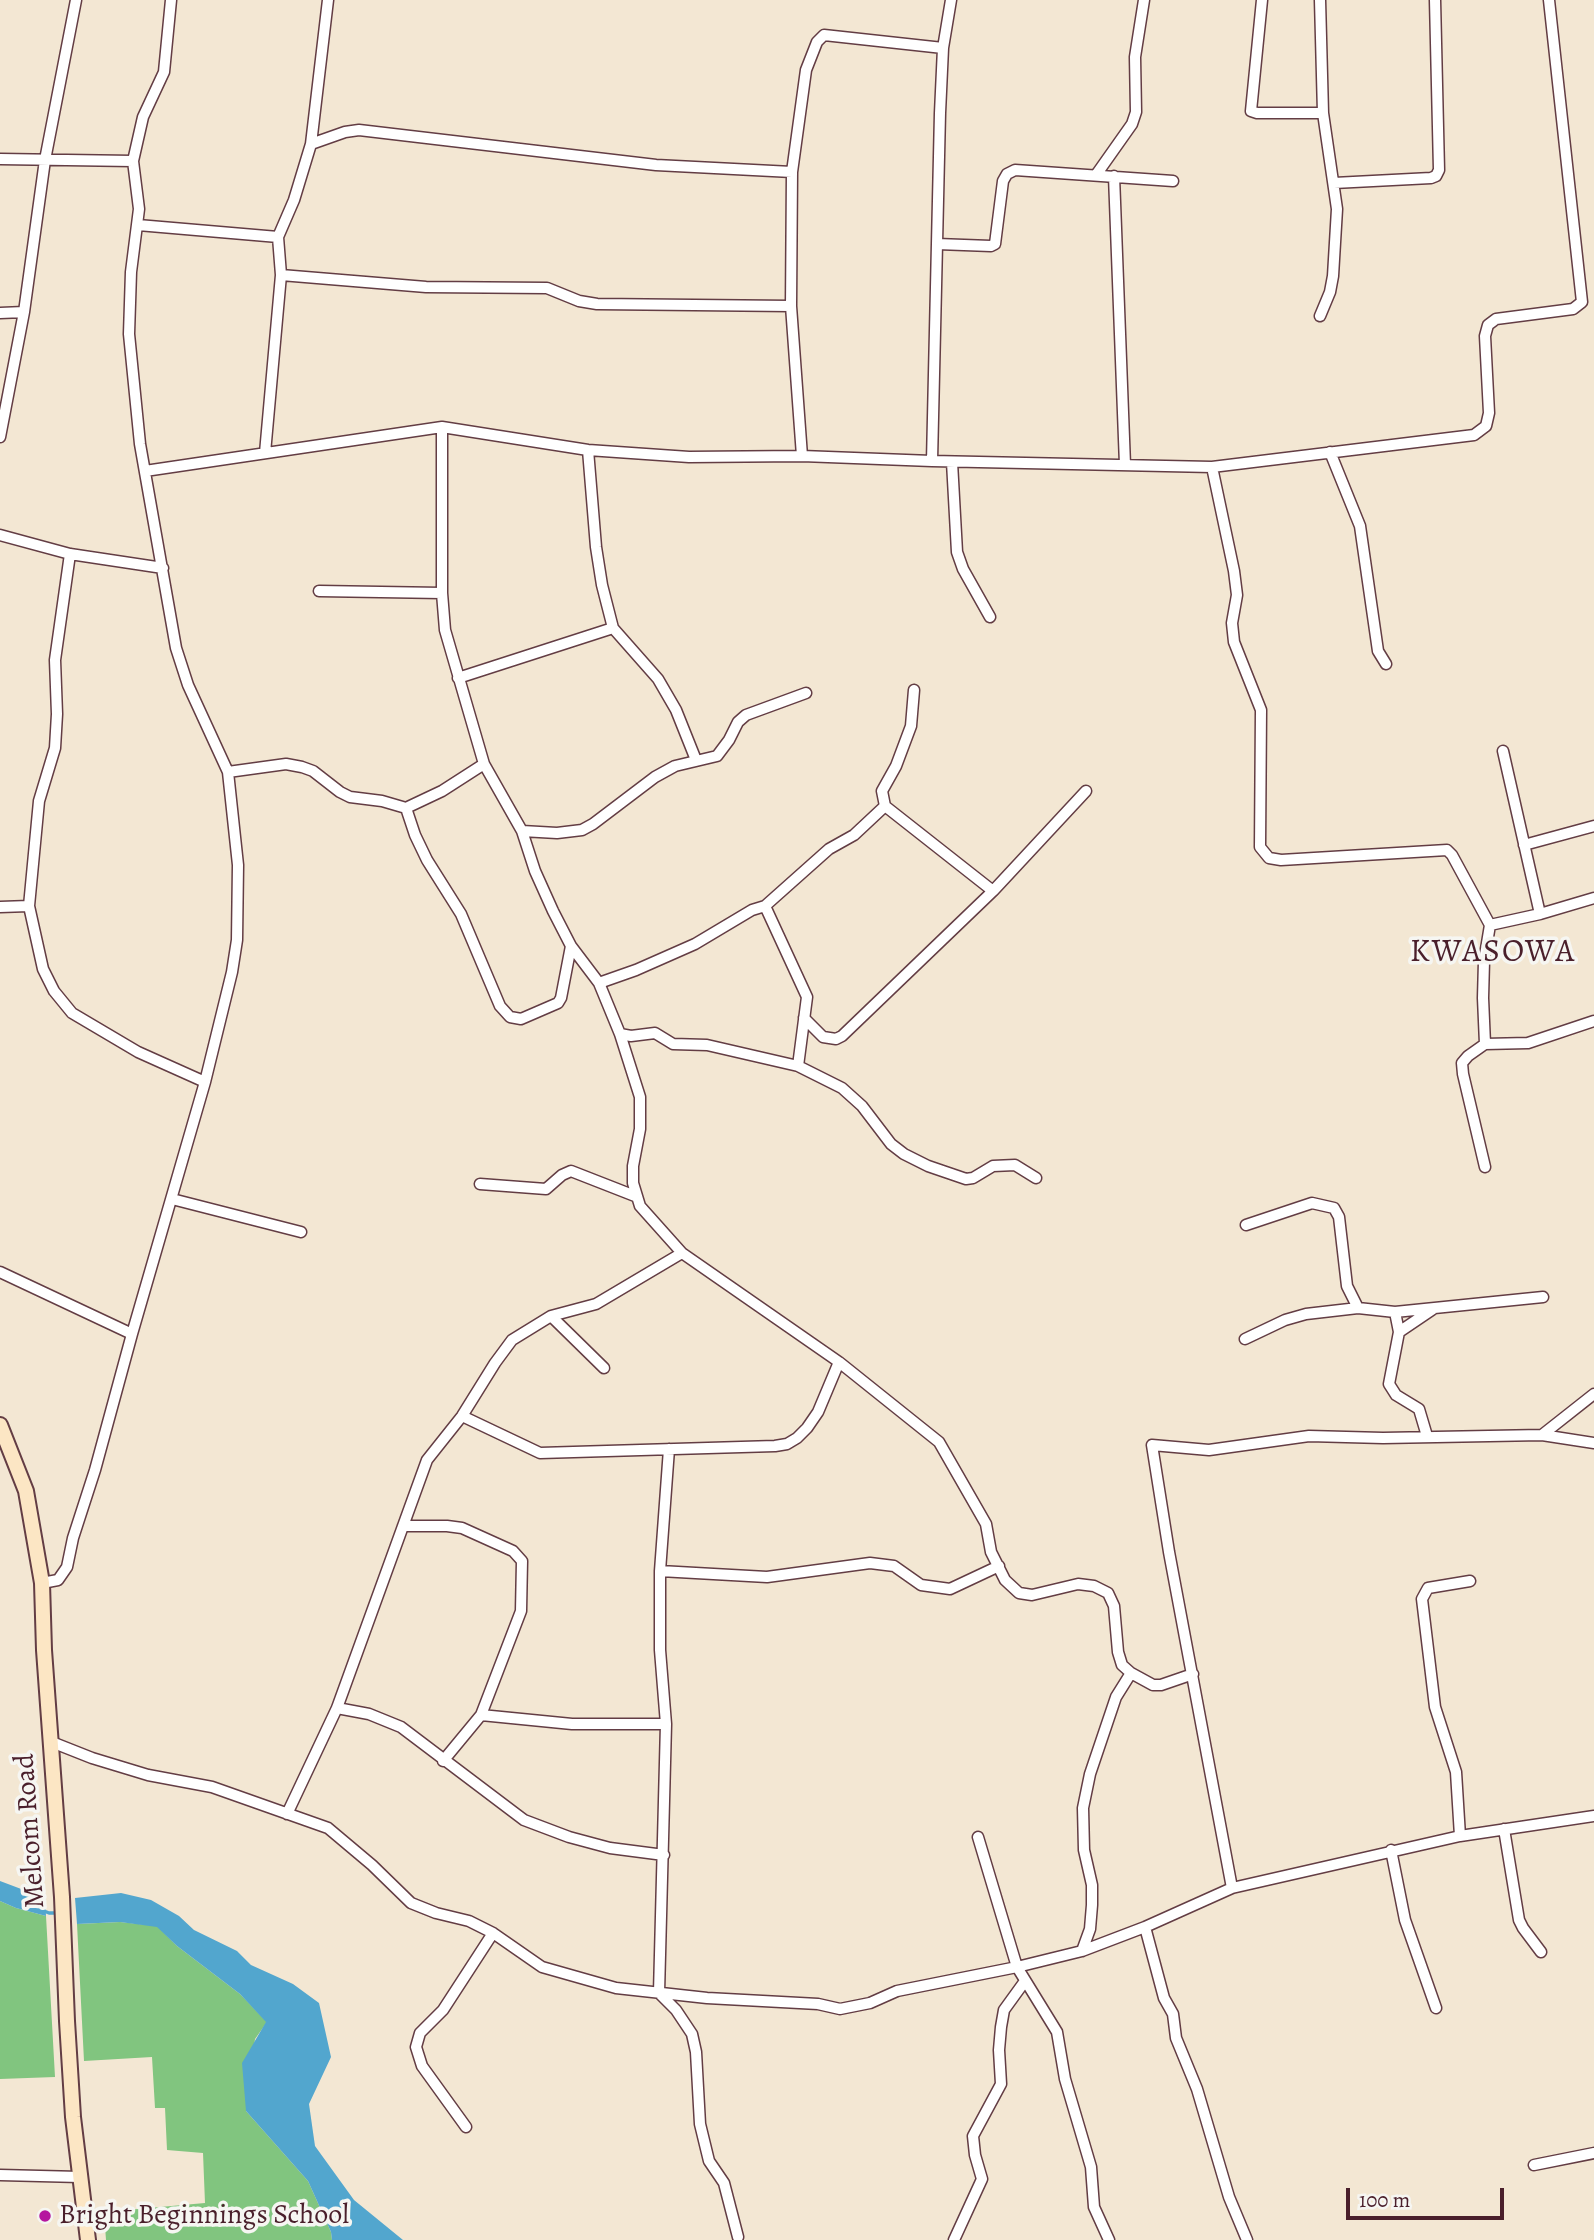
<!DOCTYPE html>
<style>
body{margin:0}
#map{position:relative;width:1594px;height:2240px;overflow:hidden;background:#f3e7d3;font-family:Alegreya,serif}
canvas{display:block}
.scale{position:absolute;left:1346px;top:2188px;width:158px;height:32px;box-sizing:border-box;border:4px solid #4a1f2b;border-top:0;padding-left:9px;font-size:21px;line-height:24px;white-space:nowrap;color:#4a1f2b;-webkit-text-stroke:5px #f6f6f2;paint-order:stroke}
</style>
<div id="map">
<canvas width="1594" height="2240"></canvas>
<div class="scale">100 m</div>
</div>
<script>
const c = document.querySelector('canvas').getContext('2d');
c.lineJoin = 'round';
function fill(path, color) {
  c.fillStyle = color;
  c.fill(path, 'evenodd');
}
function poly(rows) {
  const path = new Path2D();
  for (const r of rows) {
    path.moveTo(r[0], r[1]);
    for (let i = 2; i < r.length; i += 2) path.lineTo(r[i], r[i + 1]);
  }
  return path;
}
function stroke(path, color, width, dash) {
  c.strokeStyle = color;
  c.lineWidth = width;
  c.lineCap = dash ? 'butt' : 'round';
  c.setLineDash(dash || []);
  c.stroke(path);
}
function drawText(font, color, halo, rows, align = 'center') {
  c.font = font + ' Alegreya,serif';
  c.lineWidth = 7;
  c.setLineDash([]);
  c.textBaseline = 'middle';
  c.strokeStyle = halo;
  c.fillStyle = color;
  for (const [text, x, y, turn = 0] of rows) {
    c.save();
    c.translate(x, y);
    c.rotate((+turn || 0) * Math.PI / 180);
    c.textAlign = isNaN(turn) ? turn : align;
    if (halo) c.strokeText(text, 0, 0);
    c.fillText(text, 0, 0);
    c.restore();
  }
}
fill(poly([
 [0,1901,16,1908,46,1916,55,2077,0,2079],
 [120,1922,157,1926,177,1946,240,1994,267,2022,255,2039,246,2111,308,2181,331,2232,332,2240,106,2240,104,2212,205,2203,203,2153,167,2150,165,2108,155,2108,152,2057,84,2061,77,1924]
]), '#81c57f');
fill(poly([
 [0,1881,45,1898,46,1916,16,1908,0,1901],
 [121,1893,151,1900,179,1916,194,1930,237,1951,251,1965,293,1984,319,2003,331,2057,309,2104,315,2146,354,2200,403,2240,332,2240,331,2232,308,2181,246,2111,242,2063,266,2022,240,1994,177,1946,157,1927,120,1922,77,1924,75,1898]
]), '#52a6ce');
stroke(poly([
 [44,1911,49,1913,60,1913]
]), '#52a6ce', 3.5);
const street = poly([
 [1262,0,1251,111,1257,113,1323,113],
 [311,144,345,132,359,130,656,165,792,172],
 [0,159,133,161],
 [1096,175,1132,124,1136,112,1135,57,1144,0],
 [1114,176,1125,465],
 [1334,183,1431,178,1436,176,1439,170,1435,0],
 [138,225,278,237],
 [937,244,991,246,995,244,1003,181,1007,174,1015,170,1173,181],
 [281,275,426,287,547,288,579,301,597,304,791,306],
 [0,313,24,312],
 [1320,316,1330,292,1333,276,1337,209,1323,113,1320,0],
 [442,427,442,593,445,630,484,764,522,831,535,871,553,911,571,946,599,983,620,1034,640,1097,640,1129,633,1166,633,1183,640,1206,682,1253,839,1362,939,1442,986,1524,991,1552,1005,1580,1019,1593,1032,1595,1078,1584,1094,1586,1108,1593,1114,1606,1118,1652,1122,1665,1131,1673,1153,1685,1161,1685,1193,1674],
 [0,437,24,312,45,160,76,0],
 [588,450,596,547,602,585,613,628,658,679,676,710,696,760],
 [1330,452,1360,526,1378,651,1386,664],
 [265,453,281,275,278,237,294,200,311,144,328,0],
 [802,456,791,306,792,172,806,70,817,42,824,35,943,48],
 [932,461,940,113,943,48,951,0],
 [952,462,957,552,963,569,990,617],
 [1212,467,1234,571,1237,595,1232,623,1234,642,1261,710,1260,847,1269,858,1281,860,1447,850,1452,855,1490,925,1484,961,1483,998,1485,1044],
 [145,471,442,427,588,450,689,457,802,456,932,461,1212,467,1474,435,1486,426,1489,413,1485,336,1488,325,1496,319,1573,309,1582,302,1549,0],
 [0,535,70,554,163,568],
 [70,554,55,660,57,714,55,748,39,801,29,906,43,969,54,991,72,1013,138,1052,205,1082],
 [319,591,442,593],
 [458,678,613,628],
 [1503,751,1540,914],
 [228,772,286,764,302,767,313,771,340,792,350,797,382,801,406,808,442,791,484,764],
 [885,806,882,791,896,766,911,726,914,690],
 [406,808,415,835,427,860,461,914,500,1006,510,1017,521,1019,558,1003,561,998,571,946],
 [522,831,557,833,582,830,593,824,655,777,675,766,717,756,729,740,738,722,746,715,806,693],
 [1524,845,1594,826],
 [765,906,807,997,798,1066],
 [0,907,29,906],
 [1490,925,1540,914,1594,898],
 [599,983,636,970,695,944,752,910,765,906,829,849,854,835,885,806,993,891],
 [804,1018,823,1037,836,1039,842,1036,993,891,1086,791],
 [620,1034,631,1036,655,1033,673,1044,707,1045,798,1066,842,1088,862,1106,891,1144,904,1154,928,1166,966,1179,973,1178,993,1166,1015,1165,1036,1178],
 [1485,1167,1463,1074,1462,1063,1468,1056,1485,1044,1528,1043,1594,1021],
 [480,1184,546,1189,562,1175,571,1171,635,1196],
 [172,1199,301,1232],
 [1246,1225,1312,1203,1334,1208,1339,1217,1347,1286,1358,1308],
 [0,1272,132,1334],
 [1395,1312,1399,1332,1389,1384,1396,1395,1419,1409,1427,1436],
 [551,1316,604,1368],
 [1399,1332,1433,1309],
 [1245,1339,1285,1320,1306,1314,1358,1308,1395,1312,1543,1297],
 [462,1416,540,1453,775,1446,787,1444,797,1438,807,1428,818,1412,839,1362],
 [1542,1435,1594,1394],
 [669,1449,660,1571,660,1650,666,1724,659,1993,676,2010,692,2034,696,2052,700,2124,709,2161,724,2183,738,2237],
 [403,1526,447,1526,462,1528,513,1551,522,1561,521,1611,481,1715,443,1761],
 [660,1571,767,1577,870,1563,894,1566,921,1585,950,1589,999,1566],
 [42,1583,58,1580,67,1567,73,1538,95,1470,132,1334,205,1082,232,972,237,940,238,865,228,772,188,685,176,648,140,444,129,334,131,272,139,209,133,161,143,117,164,72,171,0],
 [337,1708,369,1714,401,1727,524,1820,569,1837,610,1848,664,1855],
 [481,1715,572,1724,666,1724],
 [49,1741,92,1758,148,1775,212,1787,328,1828,372,1865,411,1903,436,1913,469,1921,493,1933,542,1967,616,1988,707,1998,818,2004,840,2009,870,2003,897,1991,1017,1967,1082,1951,1145,1927,1232,1888,1460,1836,1594,1816],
 [287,1814,337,1708,427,1460,462,1416,495,1363,512,1340,551,1316,596,1304,682,1253],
 [1504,1829,1519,1920,1523,1928,1541,1952],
 [1460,1836,1456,1772,1435,1707,1422,1599,1428,1588,1470,1581],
 [978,1837,1017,1967,1057,2032,1065,2079,1091,2167,1094,2207,1109,2240],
 [1391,1850,1405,1920,1436,2008],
 [1232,1888,1169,1552,1152,1445,1209,1450,1309,1436,1383,1438,1542,1435,1594,1443],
 [1145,1927,1164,1998,1173,2014,1176,2038,1197,2089,1229,2197,1247,2240],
 [1082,1951,1090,1929,1092,1905,1092,1885,1084,1850,1083,1808,1090,1774,1116,1697,1131,1673],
 [466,2127,422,2066,416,2047,420,2033,443,2010,493,1933],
 [1534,2165,1594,2153],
 [0,2175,80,2177],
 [954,2240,982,2179,975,2155,973,2136,1001,2084,999,2050,1001,2027,1004,2010,1025,1981]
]);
const secondary = poly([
 [0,1425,26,1491,42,1583,44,1650,62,1897,67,2021,73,2117,88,2240]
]);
stroke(street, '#633d44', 13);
stroke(secondary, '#633d44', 18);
stroke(street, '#fff', 10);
stroke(secondary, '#fce6c4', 14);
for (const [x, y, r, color] of [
 [45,2216,7,"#b5179e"]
]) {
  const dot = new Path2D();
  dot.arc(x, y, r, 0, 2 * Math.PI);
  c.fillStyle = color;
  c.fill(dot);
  stroke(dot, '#f6f6f2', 2.5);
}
drawText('28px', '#4a1f2b', '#f6f6f2', [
 ["Melcom Road",31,1831,-94]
]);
drawText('28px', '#4a1f2b', '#f6f6f2', [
 ["Bright Beginnings School",59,2216]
], 'left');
c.letterSpacing = '2px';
drawText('32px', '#4a1f2b', '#f6f6f2', [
 ["KWASOWA",1493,953]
]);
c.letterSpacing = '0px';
</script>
